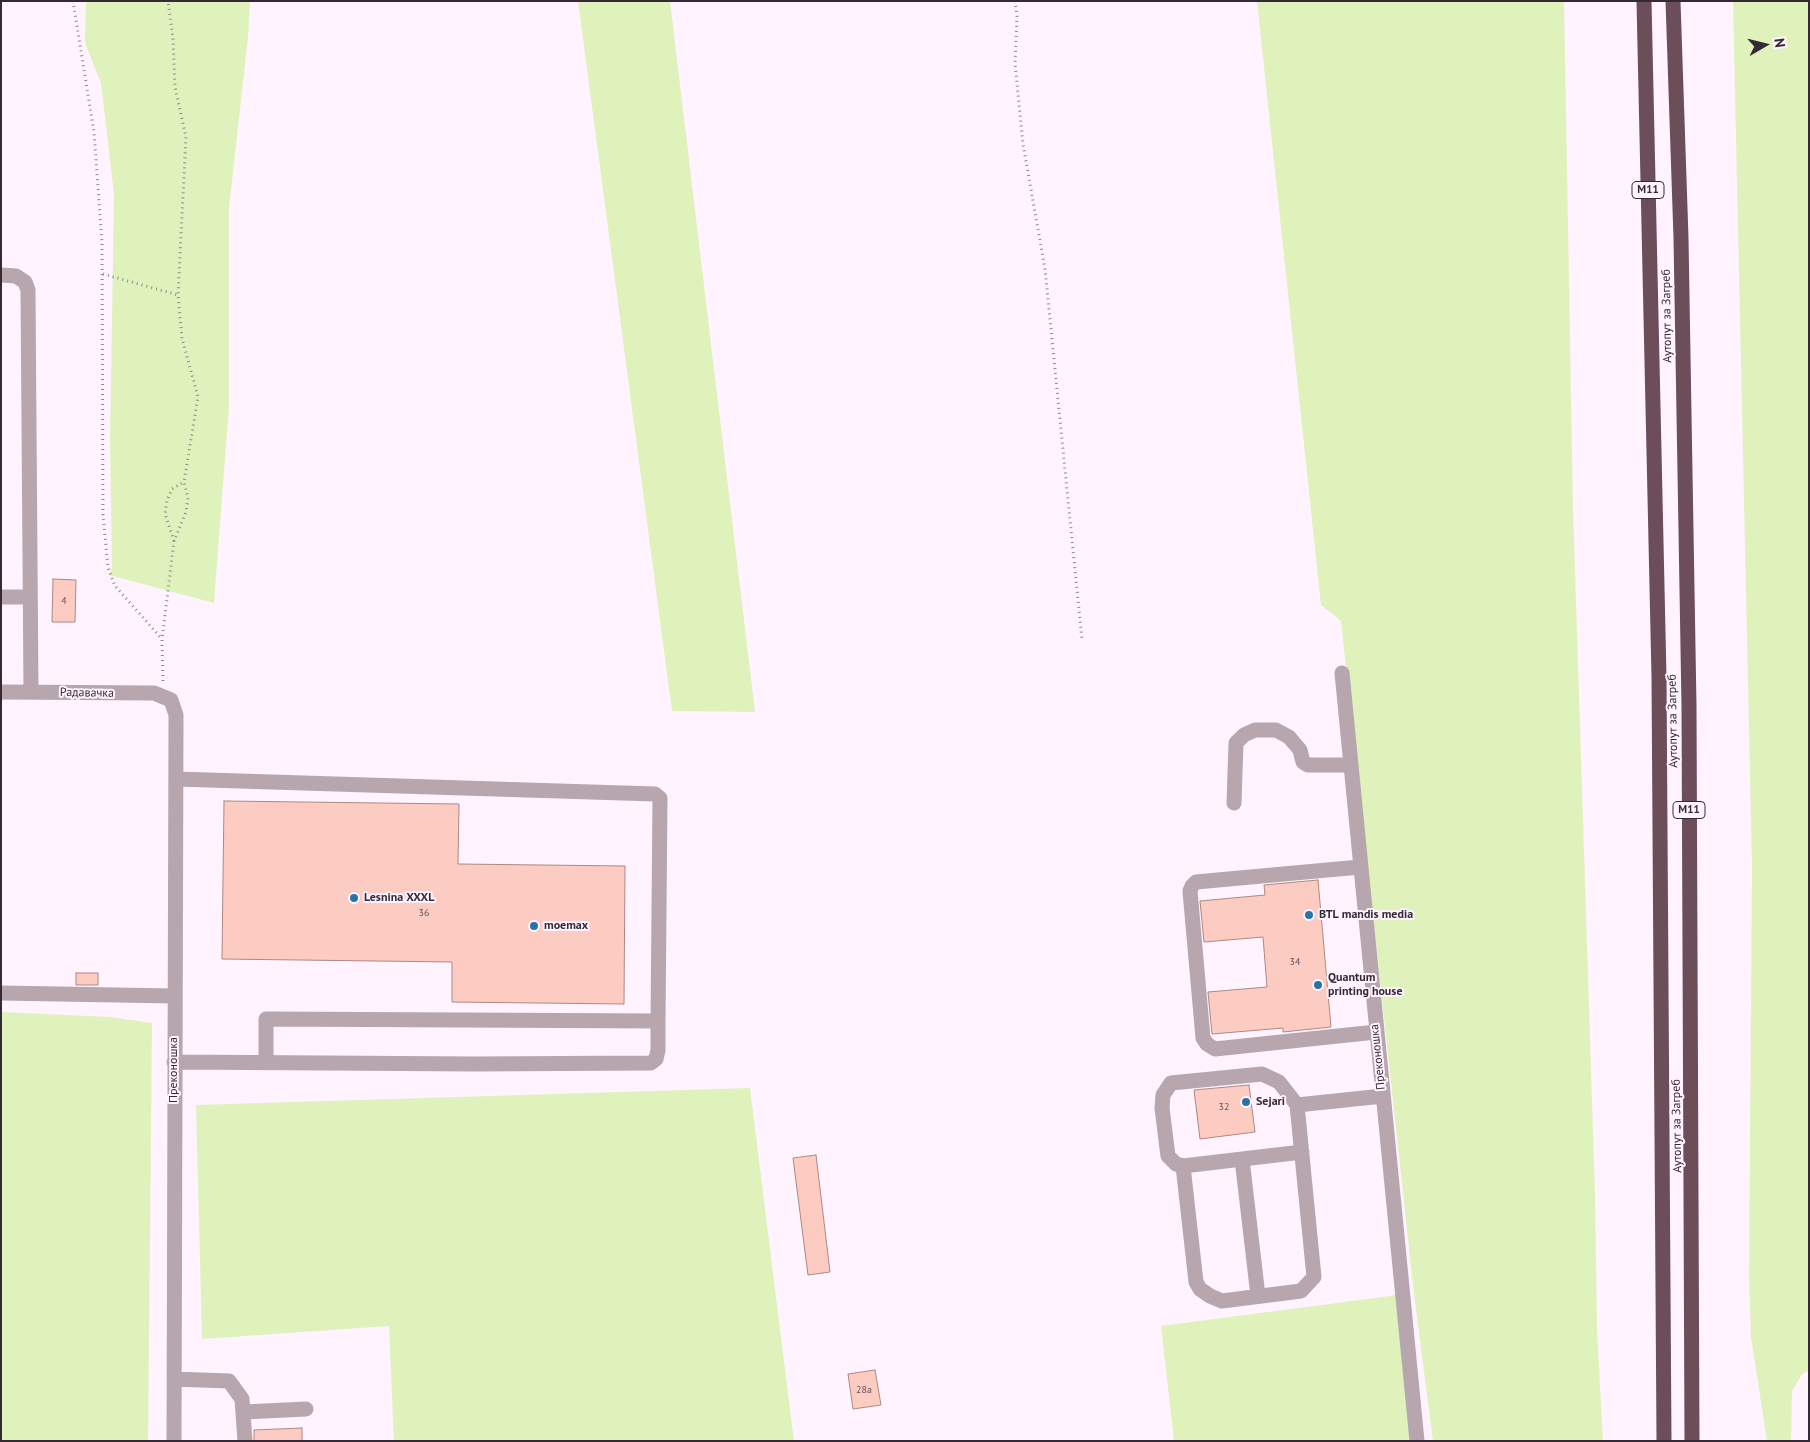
<!DOCTYPE html>
<meta charset="utf-8">
<style>
body{margin:0}
#map{position:relative;width:1810px;height:1442px;overflow:hidden;background:#fef3ff;font-family:"PT Sans",sans-serif}
canvas{display:block}
.frame{position:absolute;inset:0;border:2px solid #342a35;pointer-events:none}
.north{position:absolute;left:1740px;top:20px;width:50px;height:50px;-webkit-text-stroke:4px #fef3ff;paint-order:stroke;rotate:82deg;font-size:14px;font-weight:700;line-height:20px;text-align:center;color:#342a35}
.north::after{content:'';display:block;margin:auto;width:18px;height:22px;background:#342a35;clip-path:polygon(50% 0,100% 100%,50% 72%,0 100%)}
</style>
<div id="map">
<canvas width="1810" height="1442"></canvas>
<div class="frame"></div>
<div class="north">N</div>
</div>
<script>
const c = document.querySelector('canvas').getContext('2d');
c.lineJoin = 'round';
function fill(path, color) {
  c.fillStyle = color;
  c.fill(path, 'evenodd');
}
function poly(rows) {
  const path = new Path2D();
  for (const r of rows) {
    path.moveTo(r[0], r[1]);
    for (let i = 2; i < r.length; i += 2) path.lineTo(r[i], r[i + 1]);
  }
  return path;
}
function stroke(path, color, width, dash) {
  c.strokeStyle = color;
  c.lineWidth = width;
  c.lineCap = dash ? 'butt' : 'round';
  c.setLineDash(dash || []);
  c.stroke(path);
}
function drawText(font, color, halo, rows, align = 'center') {
  c.font = font + ' "PT Sans",sans-serif';
  c.lineWidth = 4;
  c.setLineDash([]);
  c.textBaseline = 'middle';
  c.strokeStyle = halo;
  c.fillStyle = color;
  for (const [text, x, y, turn = 0] of rows) {
    c.save();
    c.translate(x, y);
    c.rotate((+turn || 0) * Math.PI / 180);
    c.textAlign = isNaN(turn) ? turn : align;
    if (halo) c.strokeText(text, 0, 0);
    c.fillText(text, 0, 0);
    c.restore();
  }
}
fill(poly([
 [86,1,250,1,248,37,229,208,229,406,214,603,109,575,112,568,110,441,114,194,101,83,85,43],
 [578,1,670,1,755,712,672,711],
 [1257,1,1564,1,1573,509,1595,1194,1597,1330,1603,1441,1433,1441,1414,1294,1341,621,1321,605],
 [1733,1,1809,1,1809,1370,1802,1374,1792,1391,1791,1441,1767,1441,1751,1337,1749,1277,1752,866],
 [1,1012,110,1017,152,1023,148,1441,1,1441],
 [750,1088,794,1441,394,1441,389,1326,202,1339,196,1105],
 [1403,1292,1417,1441,1174,1441,1161,1326,1390,1296]
]), '#e0f2bc');
const building = poly([
 [53,579,76,580,75,622,52,622,53,579],
 [224,801,459,804,458,864,625,866,624,1004,452,1002,452,962,222,959,224,801],
 [1318,880,1331,1027,1283,1032,1283,1028,1212,1034,1208,992,1267,987,1263,937,1204,942,1200,901,1265,895,1264,885,1318,880],
 [76,973,98,973,98,985,76,985,76,973],
 [1249,1085,1255,1132,1200,1139,1194,1090,1249,1085],
 [816,1155,830,1272,808,1275,793,1158,816,1155],
 [875,1370,881,1405,853,1409,848,1374,875,1370],
 [302,1428,302,1441,254,1441,254,1430,302,1428]
]);
fill(building, '#fcccc3');
stroke(building, '#ad8881', 1);
stroke(poly([
 [73,1,94,132,102,243,103,515,108,568,115,586,162,639],
 [1015,1,1017,16,1015,63,1023,144,1045,269,1082,640],
 [103,274,178,295],
 [174,541,165,514,167,500,172,489,184,482],
 [163,681,162,640,174,541,186,512,188,498,184,482,198,397,182,338,178,295,186,137,175,87,173,38,168,1]
]), '#918792', 3, [1, 4]);
stroke(poly([
 [1,275,16,276,25,282,28,290,31,692],
 [1,597,30,597],
 [1342,673,1417,1441],
 [1,692,154,693,171,700,176,715,174,1441],
 [176,779,655,794,660,798,658,1021],
 [1234,803,1236,743,1244,735,1255,730,1276,730,1289,737,1300,750,1303,762,1308,765,1350,765],
 [1360,867,1196,882,1192,886,1190,891,1203,1038,1207,1044,1215,1049,1376,1032],
 [1,993,174,996],
 [174,1062,475,1064,651,1063,656,1059,658,1050,658,1021,266,1019,266,1063],
 [1297,1105,1314,1277,1301,1291,1222,1301,1210,1296,1200,1289,1196,1282,1183,1166,1176,1164,1168,1156,1162,1108,1163,1095,1171,1083,1262,1074,1279,1082,1297,1105,1383,1096],
 [1242,1159,1258,1296],
 [1183,1166,1302,1152],
 [174,1379,229,1381,242,1399,245,1441],
 [244,1412,306,1409]
]), '#b7a6ad', 15);
stroke(poly([
 [1644,1,1659,677,1664,1441],
 [1673,1,1681,238,1689,706,1692,1441]
]), '#6c4d5a', 15);
for (const [x, y, r, color] of [
 [354,898,5,"#2775a7"],
 [1309,915,5,"#2775a7"],
 [534,926,5,"#2775a7"],
 [1318,985,5,"#2775a7"],
 [1246,1102,5,"#2775a7"]
]) {
  const dot = new Path2D();
  dot.arc(x, y, r, 0, 2 * Math.PI);
  c.fillStyle = color;
  c.fill(dot);
  stroke(dot, '#fef3ff', 2);
}
drawText('10px', '#665258', null, [
 ["4",64,601],
 ["36",424,913],
 ["34",1295,962],
 ["32",1224,1107],
 ["28a",864,1390]
]);
for (const [x, y, w] of [
 [1648,190,32],
 [1689,810,32]
]) {
  const box = new Path2D();
  box.roundRect(x - w / 2, y - 8.5, w, 17, 4);
  c.fillStyle = '#fef3ff';
  c.fill(box);
  stroke(box, '#342a35', 1);
}
drawText('bold 11px', '#342a35', null, [
 ["M11",1648,190],
 ["M11",1689,810]
]);
drawText('12px', '#342a35', '#fef3ff', [
 ["Аутопут за Загреб",1667,316,-91],
 ["Радавачка",87,693,1],
 ["Аутопут за Загреб",1673,721,-91],
 ["Преконошка",1378,1057,-96],
 ["Преконошка",174,1070,-90],
 ["Аутопут за Загреб",1677,1126,-91]
]);
drawText('bold 12px', '#342a35', '#fef3ff', [
 ["Lesnina XXXL",364,898],
 ["BTL mandis media",1319,915],
 ["moemax",544,926],
 ["Quantum",1328,978],
 ["printing house",1328,992],
 ["Sejari",1256,1102]
], 'left');
</script>
